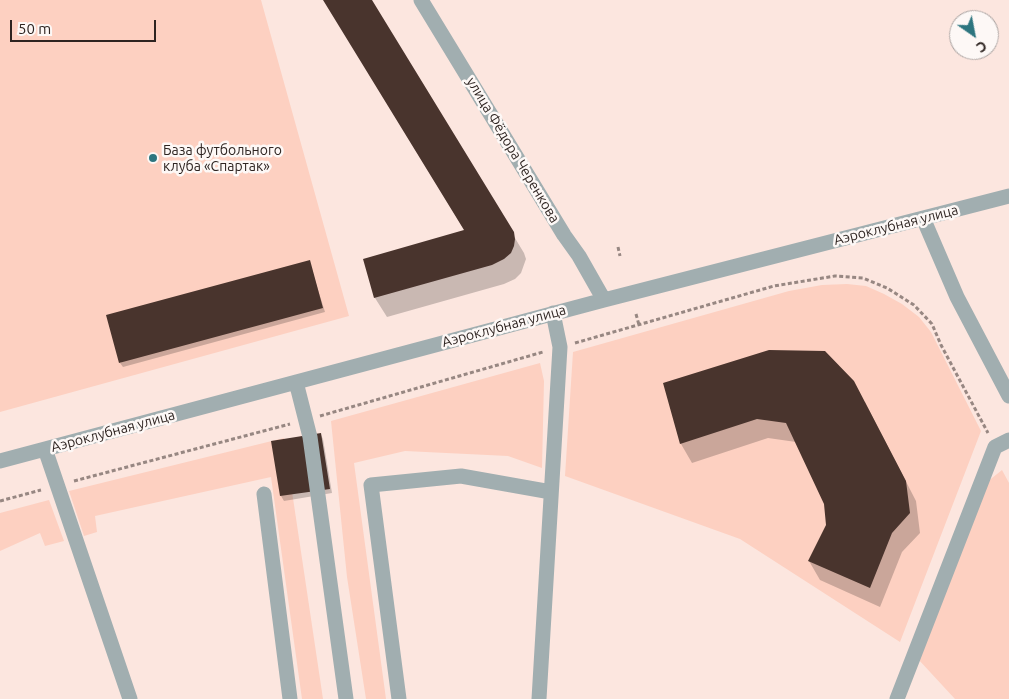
<!DOCTYPE html>
<meta charset="utf-8">
<style>
body{margin:0}
#map{position:relative;width:1009px;height:699px;overflow:hidden;background:#fce6df;font-family:Ubuntu,sans-serif}
canvas{display:block}
.north{position:absolute;left:949px;top:10px;width:50px;height:50px;box-sizing:border-box;background:#fdf8f6;border:1px solid #aaa3a1;border-radius:50%;rotate:147deg;font-size:14px;font-weight:700;line-height:20px;text-align:center;color:#2e2421}
.north::after{content:'';display:block;margin:auto;width:18px;height:22px;background:#2d757f;clip-path:polygon(50% 0,100% 100%,50% 72%,0 100%)}
.scale{position:absolute;left:10px;top:20px;width:146px;height:22px;box-sizing:border-box;border:2px solid #2e2421;border-top:0;padding-left:6px;font-size:15px;line-height:18px;white-space:nowrap;color:#2e2421;-webkit-text-stroke:4px #fdf8f6;paint-order:stroke}
</style>
<div id="map">
<canvas width="1009" height="699"></canvas>
<div class="north">С</div>
<div class="scale">50 m</div>
</div>
<script>
const c = document.querySelector('canvas').getContext('2d');
c.lineJoin = 'round';
function fill(path, color) {
  c.fillStyle = color;
  c.fill(path, 'evenodd');
}
function poly(rows) {
  const path = new Path2D();
  for (const r of rows) {
    path.moveTo(r[0], r[1]);
    for (let i = 2; i < r.length; i += 2) path.lineTo(r[i], r[i + 1]);
  }
  return path;
}
function stroke(path, color, width, dash) {
  c.strokeStyle = color;
  c.lineWidth = width;
  c.lineCap = dash ? 'butt' : 'round';
  c.setLineDash(dash || []);
  c.stroke(path);
}
function drawText(font, color, halo, rows, align = 'center') {
  c.font = font + ' Ubuntu,sans-serif';
  c.lineWidth = 5;
  c.setLineDash([]);
  c.textBaseline = 'middle';
  c.strokeStyle = halo;
  c.fillStyle = color;
  for (const [text, x, y, turn = 0] of rows) {
    c.save();
    c.translate(x, y);
    c.rotate((+turn || 0) * Math.PI / 180);
    c.textAlign = isNaN(turn) ? turn : align;
    if (halo) c.strokeText(text, 0, 0);
    c.fillText(text, 0, 0);
    c.restore();
  }
}
fill(poly([
 [0,0,261,0,349,316,0,412],
 [847,284,866,286,884,294,902,304,919,317,931,332,981,431,900,642,740,539,565,476,573,352,789,291,822,285],
 [540,363,544,381,542,468,508,456,405,451,354,463,386,699,366,699,347,577,331,421],
 [284,438,323,699,302,699,271,477,95,516,97,532,84,536,69,491],
 [1002,470,1009,483,1009,699,955,699,918,659,987,482],
 [49,500,64,541,45,546,40,533,0,551,0,513]
]), '#fdd0c1');
fill(poly([
 [324,0,371,0,524,253,526,259,521,273,515,279,504,284,387,317,375,298,365,259,465,231],
 [309,261,325,312,123,367,120,363],
 [664,384,865,402,916,501,920,533,902,552,880,607,820,580,809,561,827,526,826,504,796,442,768,438,692,463,681,444],
 [321,435,323,439,332,493,284,501,281,496,273,442]
]), '#0003');
fill(poly([
 [323,0,372,0,514,232,515,239,514,246,511,253,504,259,492,265,374,298,363,259,464,230],
 [310,260,323,308,119,363,106,315],
 [769,350,825,351,854,381,906,481,910,513,892,533,870,588,808,561,826,525,824,504,786,423,757,419,680,444,663,383],
 [321,433,330,489,280,496,271,441]
]), '#49342d');
stroke(poly([
 [618,247,620,256],
 [636,314,639,325],
 [575,343,774,286,835,276,863,278,887,288,914,305,932,324,941,345,988,433],
 [320,416,543,352],
 [74,481,290,424],
 [0,501,41,490]
]), '#978782', 3, [4, 2.5]);
stroke(poly([
 [421,0,564,235,579,256,604,300],
 [923,218,957,297,1009,396],
 [296,382,310,437,346,699],
 [45,449,130,699],
 [0,461,604,300,1009,196],
 [264,494,290,699],
 [399,699,371,485,461,476,551,492],
 [539,699,560,347,553,313],
 [897,699,995,447,1009,440]
]), '#a1aeb0', 15);
for (const [x, y, r, color] of [
 [153,158,5,"#2d757f"]
]) {
  const dot = new Path2D();
  dot.arc(x, y, r, 0, 2 * Math.PI);
  c.fillStyle = color;
  c.fill(dot);
  stroke(dot, '#fdf8f6', 2);
}
drawText('14px', '#2e2421', '#fdf8f6', [
 ["База футбольного",163,150],
 ["клуба «Спартак»",163,166]
], 'left');
drawText('14px', '#2e2421', '#fdf8f6', [
 ["улица Фёдора Черенкова",513,150,59],
 ["Аэроклубная улица",896,225,-14],
 ["Аэроклубная улица",504,326,-15],
 ["Аэроклубная улица",113,431,-15]
]);
</script>
